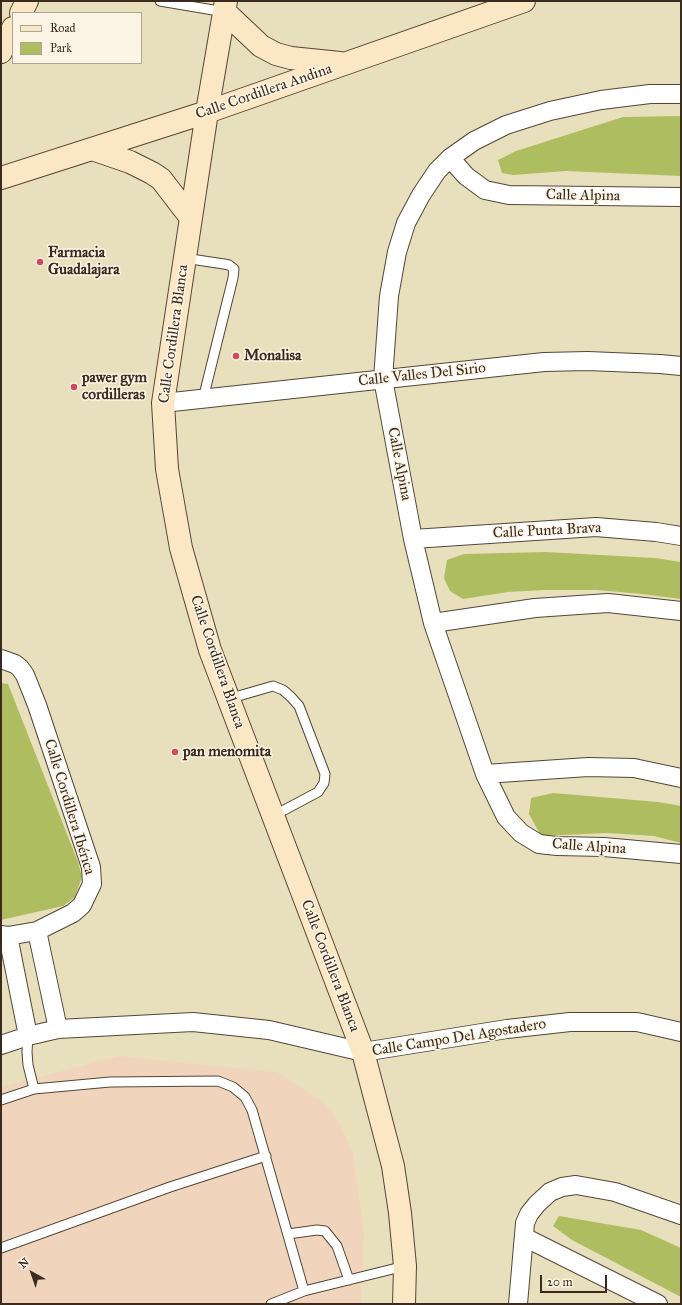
<!DOCTYPE html>
<meta charset="utf-8">
<style>
body{margin:0}
#map{position:relative;width:682px;height:1305px;overflow:hidden;background:#e8e0bd;font-family:"IM FELL Great Primer",serif}
canvas{display:block}
.frame{position:absolute;inset:0;border:2px solid #3b2a1e;pointer-events:none}
.legend{position:absolute;left:12px;top:12px;width:130px;height:52px;box-sizing:border-box;background:#fcf5e5;border:1px solid #afa495;margin:0;padding:5px 7px;list-style:none;font-size:12px;color:#3b2a1e}
.legend li{display:flex;align-items:center;gap:8px;height:20px}
.legend b{width:20px;border:1px solid #afa495}
.north{position:absolute;left:12px;top:1253px;width:40px;height:40px;-webkit-text-stroke:3px #fcf5e5;paint-order:stroke;rotate:320deg;font-size:11px;font-weight:700;line-height:16px;text-align:center;color:#3b2a1e}
.north::after{content:'';display:block;margin:auto;width:14px;height:18px;background:#3b2a1e;clip-path:polygon(50% 0,100% 100%,50% 72%,0 100%)}
.scale{position:absolute;left:540px;top:1275px;width:67px;height:18px;box-sizing:border-box;border:2px solid #3b2a1e;border-top:0;padding-left:5px;font-size:12px;line-height:14px;white-space:nowrap;color:#3b2a1e;-webkit-text-stroke:3px #fcf5e5;paint-order:stroke}
</style>
<div id="map">
<canvas width="682" height="1305"></canvas>
<div class="frame"></div>
<ul class="legend">
<li><b style="height:5px;background:#fbe7c3"></b>Road</li>
<li><b style="height:11px;background:#aebd5f"></b>Park</li>
</ul>
<div class="north">N</div>
<div class="scale">20 m</div>
</div>
<script>
const c = document.querySelector('canvas').getContext('2d');
c.lineJoin = 'round';
function fill(path, color) {
  c.fillStyle = color;
  c.fill(path, 'evenodd');
}
function poly(rows) {
  const path = new Path2D();
  for (const r of rows) {
    path.moveTo(r[0], r[1]);
    for (let i = 2; i < r.length; i += 2) path.lineTo(r[i], r[i + 1]);
  }
  return path;
}
function stroke(path, color, width, dash) {
  c.strokeStyle = color;
  c.lineWidth = width;
  c.lineCap = dash ? 'butt' : 'round';
  c.setLineDash(dash || []);
  c.stroke(path);
}
function drawText(font, color, halo, rows, align = 'center') {
  c.font = font + ' "IM FELL Great Primer",serif';
  c.lineWidth = 3;
  c.setLineDash([]);
  c.textBaseline = 'middle';
  c.strokeStyle = halo;
  c.fillStyle = color;
  for (const [text, x, y, turn = 0] of rows) {
    c.save();
    c.translate(x, y);
    c.rotate((+turn || 0) * Math.PI / 180);
    c.textAlign = isNaN(turn) ? turn : align;
    if (halo) c.strokeText(text, 0, 0);
    c.fillText(text, 0, 0);
    c.restore();
  }
}
fill(poly([
 [119,1056,277,1072,323,1102,341,1126,353,1153,364,1235,361,1304,1,1304,1,1087]
]), '#f0d5bc');
fill(poly([
 [681,116,681,176,566,171,513,175,502,173,498,160,516,151,623,117],
 [546,552,655,558,681,562,681,599,642,594,597,590,545,590,508,592,463,599,450,591,444,578,447,560,464,554],
 [1,683,8,684,78,862,82,877,75,897,63,906,1,920],
 [553,793,658,802,681,806,681,843,654,836,607,833,541,836,529,814,531,798],
 [559,1216,641,1230,681,1248,681,1297,572,1240,553,1226]
]), '#aebd5f');
const lane = poly([
 [160,1,225,12],
 [184,258,224,264,229,265,234,269,233,278,203,399],
 [228,699,273,686,283,690,291,697,299,706,325,774,324,783,318,792,273,816],
 [28,1036,27,1052,28,1065,34,1089],
 [1,1100,34,1089,110,1082,218,1081,233,1087,245,1097,252,1110,304,1291],
 [288,1234,317,1230,325,1231,337,1246,349,1280],
 [1,1248,170,1187,266,1156],
 [271,1304,304,1291,405,1266]
]);
const street = poly([
 [681,94,650,94,601,100,550,111,506,125,474,141,450,158,437,171,421,195,406,223,397,252,389,296,383,379,413,539,433,623,485,774,506,817,521,833,539,844,557,846,604,847,681,854],
 [450,158,466,176,485,190,509,195,681,197],
 [163,403,544,362,588,361,660,364,681,366],
 [413,539,596,527,656,532,681,536],
 [433,623,535,608,608,603,681,611],
 [1,659,15,664,20,668,25,675,37,705,91,867,92,884,82,905,73,913,37,931,8,936,1,935],
 [485,774,588,767,634,768,681,778],
 [37,931,58,1029],
 [8,936,28,1036],
 [1,1045,28,1036,58,1029,193,1022,269,1030,363,1052,507,1029,570,1022,637,1022,681,1032],
 [524,1237,658,1304],
 [518,1304,525,1223,529,1214,537,1204,550,1192,562,1187,576,1185,615,1192,681,1215]
]);
const secondary = poly([
 [226,1,207,112,163,403,167,469,181,548,210,650,363,1052,393,1166,400,1213,405,1266,404,1304],
 [225,12,261,46,276,54,291,58,340,63],
 [21,13,27,1],
 [1,52,13,28],
 [92,149,130,162,152,173,161,179,191,218],
 [1,178,207,112,524,1]
]);
stroke(lane, '#554536', 11);
stroke(street, '#554536', 20);
stroke(secondary, '#554536', 24);
stroke(lane, '#fff', 9);
stroke(street, '#fff', 18);
stroke(secondary, '#fbe7c3', 22);
for (const [x, y, r, color] of [
 [40,262,4,"#d1495b"],
 [236,356,4,"#d1495b"],
 [74,387,4,"#d1495b"],
 [175,752,4,"#d1495b"]
]) {
  const dot = new Path2D();
  dot.arc(x, y, r, 0, 2 * Math.PI);
  c.fillStyle = color;
  c.fill(dot);
  stroke(dot, '#fcf5e5', 1.5);
}
drawText('15px', '#3b2a1e', '#fcf5e5', [
 ["Calle Cordillera Andina",264,92,-19],
 ["Calle Alpina",583,196,1],
 ["Calle Cordillera Blanca",174,334,-82],
 ["Calle Valles Del Sirio",422,375,-6],
 ["Calle Alpina",399,464,79],
 ["Calle Punta Brava",547,531,-3],
 ["Calle Cordillera Blanca",217,662,71],
 ["Calle Cordillera Ibérica",69,807,73],
 ["Calle Alpina",589,847,4],
 ["Calle Cordillera Blanca",330,966,69],
 ["Calle Campo Del Agostadero",459,1038,-9]
]);
drawText('bold 15px', '#3b2a1e', '#fcf5e5', [
 ["Farmacia",48,253],
 ["Guadalajara",48,270],
 ["Monalisa",244,356],
 ["pawer gym",82,378],
 ["cordilleras",82,395],
 ["pan menomita",183,752]
], 'left');
</script>
